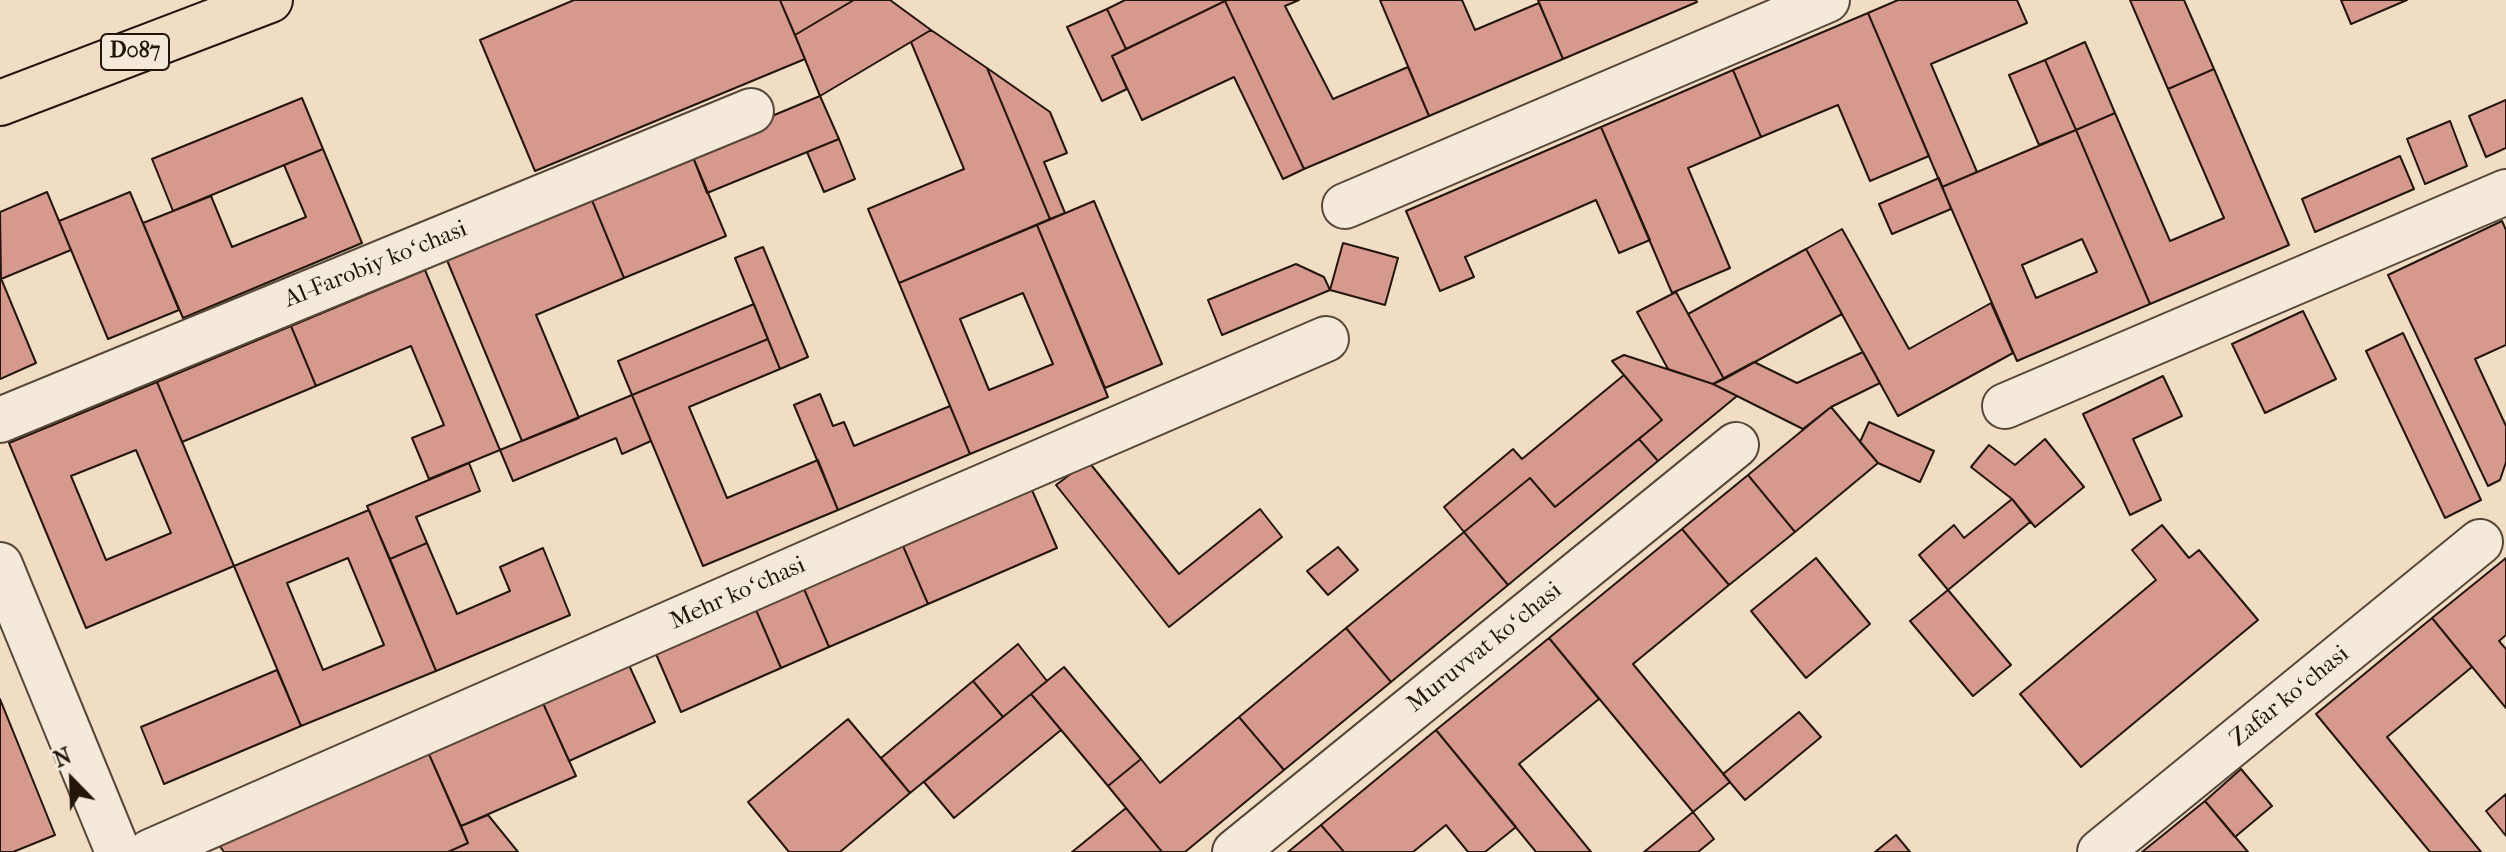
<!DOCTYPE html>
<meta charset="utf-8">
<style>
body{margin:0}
#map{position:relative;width:2506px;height:852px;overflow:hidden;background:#f0ddc4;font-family:"IM FELL French Canon",serif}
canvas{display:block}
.north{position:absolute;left:32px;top:740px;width:80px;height:80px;-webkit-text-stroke:6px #f5e9d9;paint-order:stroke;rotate:337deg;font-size:22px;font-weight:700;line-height:32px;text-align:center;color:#24150b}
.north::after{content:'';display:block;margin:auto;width:28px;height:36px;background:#24150b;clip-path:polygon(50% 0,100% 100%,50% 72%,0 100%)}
</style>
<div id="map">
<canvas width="2506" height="852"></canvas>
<div class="north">N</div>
</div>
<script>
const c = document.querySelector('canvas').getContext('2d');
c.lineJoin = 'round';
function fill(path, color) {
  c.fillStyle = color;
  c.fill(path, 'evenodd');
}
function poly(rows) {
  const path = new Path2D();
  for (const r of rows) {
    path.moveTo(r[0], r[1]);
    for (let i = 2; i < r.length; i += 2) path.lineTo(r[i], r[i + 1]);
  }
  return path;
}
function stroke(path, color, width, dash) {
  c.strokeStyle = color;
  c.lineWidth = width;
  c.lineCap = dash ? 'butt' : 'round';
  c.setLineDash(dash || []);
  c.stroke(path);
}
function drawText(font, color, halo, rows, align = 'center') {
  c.font = font + ' "IM FELL French Canon",serif';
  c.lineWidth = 6;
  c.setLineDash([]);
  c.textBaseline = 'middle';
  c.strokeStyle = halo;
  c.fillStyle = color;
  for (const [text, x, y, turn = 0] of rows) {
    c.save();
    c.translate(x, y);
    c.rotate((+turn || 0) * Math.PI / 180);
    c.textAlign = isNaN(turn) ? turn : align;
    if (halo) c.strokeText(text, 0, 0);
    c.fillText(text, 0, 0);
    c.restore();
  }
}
const building = poly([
 [574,0,780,0,805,59,535,171,480,40,574,0],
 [780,0,854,0,795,35,780,0],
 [854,0,890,0,931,30,820,96,795,35,854,0],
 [1125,0,1225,0,1225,1,1126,49,1107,9,1125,0],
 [1228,0,1299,0,1285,6,1333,99,1408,67,1429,116,1304,169,1225,1,1228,0],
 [1380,0,1462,0,1475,30,1539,3,1563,59,1429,116,1380,0],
 [1538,0,1696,0,1697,2,1563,59,1538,0],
 [1898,0,2017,0,2027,23,1931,64,1977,172,1942,187,1868,13,1898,0],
 [2130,0,2184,0,2214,69,2168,89,2130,0],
 [2341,0,2407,0,2351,24,2341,0],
 [1225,1,1304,169,1283,179,1234,77,1142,120,1112,56,1225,1],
 [1107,9,1126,49,1112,56,1127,89,1102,101,1067,27,1107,9],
 [1868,13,1929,156,1870,181,1838,105,1761,137,1733,70,1868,13],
 [931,30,987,68,1050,219,899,283,868,209,964,169,911,42,931,30],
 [2085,42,2115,113,2076,130,2045,60,2085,42],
 [2045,60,2076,130,2039,145,2009,75,2045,60],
 [987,68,1050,112,1067,153,1044,162,1065,213,1050,219,987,68],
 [2214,69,2289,245,2150,304,2076,130,2115,113,2170,241,2224,218,2168,89,2214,69],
 [1733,70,1761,137,1688,168,1730,268,1672,293,1601,127,1733,70],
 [820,96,839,139,707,193,690,150,820,96],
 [302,98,323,149,173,211,152,159,302,98],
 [2506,100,2506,148,2486,157,2469,116,2506,100],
 [2450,121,2467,166,2425,184,2407,139,2450,121],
 [1601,127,1650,240,1619,253,1596,200,1465,257,1474,277,1440,291,1406,211,1601,127],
 [2076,130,2150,304,2017,361,1942,187,2076,130],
 [2082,239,2097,272,2036,298,2022,265,2082,239],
 [839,139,855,179,824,192,807,152,839,139],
 [323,149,362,243,183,318,143,223,211,196,232,247,306,217,284,165,323,149],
 [690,150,726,236,624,278,589,193,690,150],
 [2400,156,2414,189,2315,232,2302,199,2400,156],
 [1939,178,1951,209,1892,234,1879,204,1939,178],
 [47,192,71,250,1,279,0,212,47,192],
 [130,192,179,310,108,339,59,221,130,192],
 [589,193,624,278,536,315,579,418,522,441,444,253,589,193],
 [1094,201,1162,364,1105,388,1037,225,1094,201],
 [2502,221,2506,230,2506,345,2475,359,2506,426,2506,462,2500,480,2488,486,2388,275,2502,221],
 [1037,225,1108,397,970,454,899,283,1037,225],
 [1023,293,1053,364,989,390,960,319,1023,293],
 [1842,229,1909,349,1991,303,2013,353,1898,416,1806,249,1842,229],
 [1343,243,1398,258,1385,305,1330,290,1343,243],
 [763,247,808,357,780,369,735,258,763,247],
 [1806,249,1842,314,1724,379,1688,314,1806,249],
 [1296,264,1324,277,1330,290,1222,335,1208,300,1296,264],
 [425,270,500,450,429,479,412,438,444,425,411,346,316,386,291,326,425,270],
 [0,276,36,363,0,379,0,276],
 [1676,292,1724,379,1713,384,1668,369,1637,312,1676,292],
 [754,304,768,339,632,395,618,361,754,304],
 [2303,311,2336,379,2265,413,2232,344,2303,311],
 [291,326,316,386,182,442,157,382,291,326],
 [2403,333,2481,500,2445,518,2366,351,2403,333],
 [768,339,780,369,689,407,727,498,818,460,838,510,703,566,632,395,768,339],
 [1863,352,1880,383,1831,407,1803,429,1713,384,1754,362,1797,383,1863,352],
 [1624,355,1713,384,1737,396,1658,461,1639,439,1662,420,1612,361,1624,355],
 [1624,375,1662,420,1555,507,1530,478,1464,532,1444,507,1513,449,1522,459,1624,375],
 [2163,376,2182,416,2133,439,2161,500,2130,515,2083,414,2163,376],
 [157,382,234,566,86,628,9,443,157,382],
 [136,450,171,533,106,560,71,476,136,450],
 [820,394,833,426,844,422,854,446,950,406,970,454,838,510,794,405,820,394],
 [632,395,651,441,622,454,616,438,513,481,500,450,632,395],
 [1831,407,1878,463,1795,532,1748,475,1831,407],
 [1869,422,1934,451,1920,482,1878,463,1860,442,1869,422],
 [1639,439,1658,461,1508,585,1464,532,1530,478,1555,507,1639,439],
 [2045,439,2084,487,2035,527,2012,499,1971,467,1989,445,2015,465,2045,439],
 [1088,461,1179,574,1260,509,1282,537,1169,627,1056,485,1088,461],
 [469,463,480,491,416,517,427,543,390,559,367,506,469,463],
 [1748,475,1795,532,1729,585,1682,529,1748,475],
 [1032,490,1057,548,928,604,903,546,1032,490],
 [2012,499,2030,522,1948,590,1919,555,1954,525,1964,538,2012,499],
 [369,510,436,671,301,726,234,566,369,510],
 [348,558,384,645,323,670,287,583,348,558],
 [2162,525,2189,558,2199,550,2258,620,2081,767,2020,694,2156,580,2132,550,2162,525],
 [1682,529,1729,585,1633,664,1730,782,1693,812,1549,638,1682,529],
 [1464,532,1508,585,1391,682,1346,628,1464,532],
 [427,543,457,614,510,591,500,567,543,548,570,615,436,671,390,559,427,543],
 [903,546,928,604,829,647,804,589,903,546],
 [1338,547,1358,570,1328,595,1307,571,1338,547],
 [1816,558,1870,624,1806,678,1751,611,1816,558],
 [2506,558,2506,635,2499,641,2506,649,2506,708,2432,618,2506,558],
 [804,589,829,647,781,668,756,610,804,589],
 [1948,590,2011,665,1973,696,1910,621,1948,590],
 [756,610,781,668,681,712,656,654,756,610],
 [2432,618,2472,667,2387,737,2481,852,2430,852,2316,714,2432,618],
 [1346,628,1391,682,1284,770,1239,717,1346,628],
 [1549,638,1599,699,1519,764,1591,852,1536,852,1436,730,1549,638],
 [1018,644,1047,681,1003,717,973,681,1018,644],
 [628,663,655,722,569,761,542,701,628,663],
 [1064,667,1141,759,1108,786,1031,694,1064,667],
 [277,670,301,726,164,784,141,727,277,670],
 [973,681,1003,717,910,793,881,758,973,681],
 [1031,694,1061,730,954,818,924,782,1031,694],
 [0,699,55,835,13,852,0,852,0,699],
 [542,701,576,776,461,826,428,752,542,701],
 [1799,712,1821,737,1745,800,1723,774,1799,712],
 [1239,717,1284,770,1185,852,1162,852,1108,786,1141,759,1160,783,1239,717],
 [848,719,910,793,840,852,789,852,748,802,848,719],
 [1436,730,1516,827,1485,852,1468,852,1446,825,1413,852,1344,852,1321,825,1436,730],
 [428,752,468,843,448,852,224,852,219,845,428,752],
 [2241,769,2272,806,2235,837,2205,801,2241,769],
 [2506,794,2506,836,2486,811,2506,794],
 [2205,801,2248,852,2142,852,2205,801],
 [1126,808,1162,852,1072,852,1126,808],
 [1693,812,1714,839,1698,852,1644,852,1693,812],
 [488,815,518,852,448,852,468,843,461,826,488,815],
 [1321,825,1344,852,1288,852,1321,825],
 [1896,835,1910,852,1875,852,1896,835]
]);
fill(building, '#d6998d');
stroke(building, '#24150b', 2);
const minor = poly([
 [1345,206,1827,0],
 [2005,406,2506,192],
 [0,420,751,111],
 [0,565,118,852],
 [150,852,920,514,1326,339],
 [1235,852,1736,445],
 [2100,852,2480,542]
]);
const primary = poly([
 [0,103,270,0]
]);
stroke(minor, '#574739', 48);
stroke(primary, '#24150b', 48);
stroke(minor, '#f5e9d9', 44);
stroke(primary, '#f0ddc4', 44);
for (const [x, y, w] of [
 [135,52,68]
]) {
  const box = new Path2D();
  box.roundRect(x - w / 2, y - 18, w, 36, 6);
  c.fillStyle = '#f5e9d9';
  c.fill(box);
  stroke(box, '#24150b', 2);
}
drawText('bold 22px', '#24150b', null, [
 ["D087",135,52]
]);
drawText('24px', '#24150b', '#f5e9d9', [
 ["Al-Farobiy koʻchasi",376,265,-22],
 ["Mehr koʻchasi",738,594,-24],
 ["Muruvvat koʻchasi",1485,648,-39],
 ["Zafar koʻchasi",2290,697,-39]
]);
</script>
